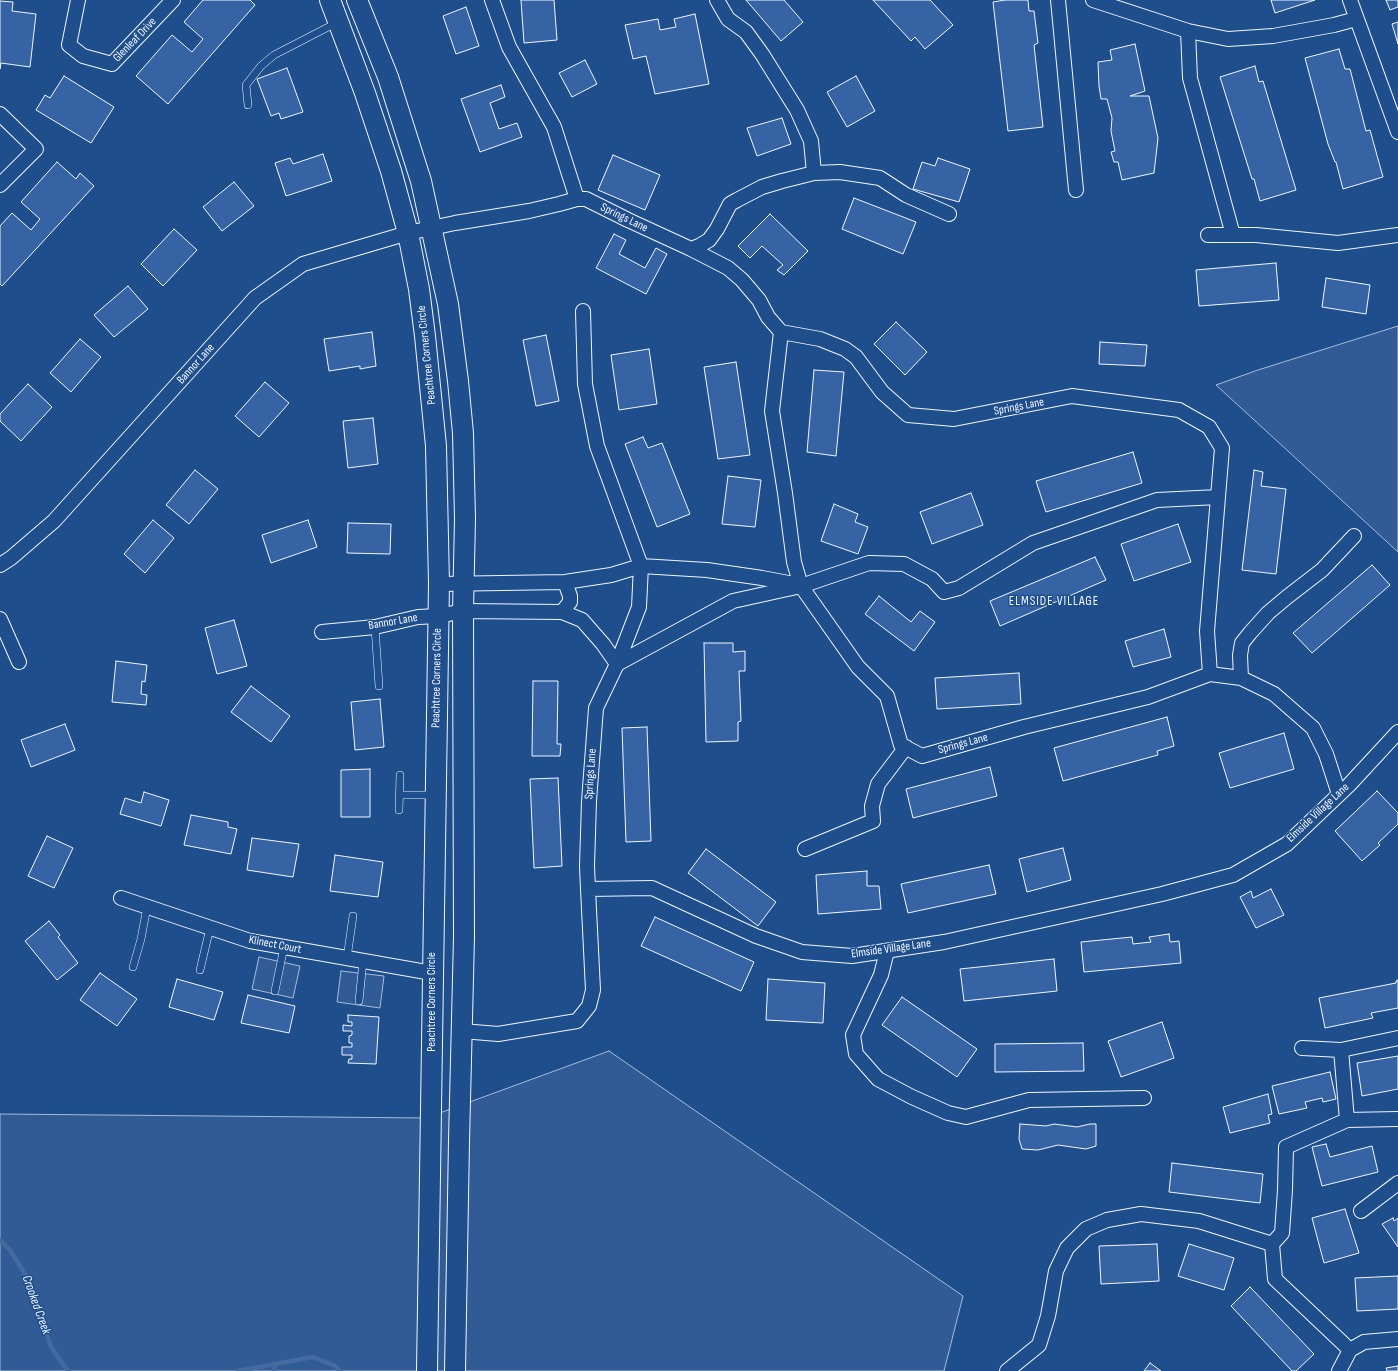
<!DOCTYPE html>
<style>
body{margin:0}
canvas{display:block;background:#1f4e8c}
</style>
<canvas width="1398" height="1371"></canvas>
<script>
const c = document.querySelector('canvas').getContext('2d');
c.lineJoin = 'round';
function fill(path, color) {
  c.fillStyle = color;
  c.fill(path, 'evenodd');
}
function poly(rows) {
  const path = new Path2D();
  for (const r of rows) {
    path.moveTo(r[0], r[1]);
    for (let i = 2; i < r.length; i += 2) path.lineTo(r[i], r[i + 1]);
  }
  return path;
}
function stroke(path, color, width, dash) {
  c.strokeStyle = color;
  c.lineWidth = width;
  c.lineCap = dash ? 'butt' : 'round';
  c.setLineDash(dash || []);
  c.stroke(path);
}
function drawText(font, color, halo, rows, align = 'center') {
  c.font = font + ' "Sofia Sans Condensed",sans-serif';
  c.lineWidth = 3;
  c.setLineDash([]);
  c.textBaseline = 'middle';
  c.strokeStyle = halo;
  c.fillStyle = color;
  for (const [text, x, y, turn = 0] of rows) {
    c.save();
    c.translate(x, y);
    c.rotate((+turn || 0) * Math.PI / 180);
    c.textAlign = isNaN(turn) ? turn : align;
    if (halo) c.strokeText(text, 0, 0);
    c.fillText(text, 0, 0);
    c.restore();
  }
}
const built = poly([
 [1398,326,1398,552,1216,385,1258,370,1398,326],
 [259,957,300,966,293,998,252,989,259,957],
 [341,971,384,976,380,1008,337,1002,341,971],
 [609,1051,963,1296,944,1371,0,1371,0,1114,426,1118,609,1051]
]);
fill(built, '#305b95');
stroke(built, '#a8bbd7', 1);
stroke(poly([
 [0,1240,10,1250,29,1280,51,1347,65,1367,69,1371],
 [238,1371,313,1357,335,1366,340,1371],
 [274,1371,275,1364]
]), '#446ba0', 4.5);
const building = poly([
 [203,0,250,0,255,5,168,104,136,76,172,35,192,52,203,39,184,22,203,0],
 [521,0,554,0,557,40,524,43,521,0],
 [746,0,784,0,803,22,781,41,746,0],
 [873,0,930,0,953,25,925,49,915,37,911,41,873,0],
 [1005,0,1028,0,1029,11,1034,11,1038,43,1034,45,1043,127,1008,131,993,2,1005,0],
 [1271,0,1315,0,1275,13,1271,0],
 [1386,0,1398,0,1398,7,1390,10,1386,0],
 [0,1,13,2,12,11,36,14,30,67,1,63,0,69,0,1],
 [466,7,479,46,456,54,443,16,466,7],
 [695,14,709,84,655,94,646,56,633,59,625,25,658,19,660,30,676,27,674,19,695,14],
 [1398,22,1398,44,1392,24,1398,22],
 [1135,44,1145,91,1130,96,1149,96,1158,138,1154,173,1122,180,1118,162,1114,162,1111,152,1115,151,1111,131,1112,118,1107,99,1101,99,1099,86,1098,62,1112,60,1110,50,1135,44],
 [1339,49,1345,69,1350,69,1366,131,1370,130,1383,177,1343,189,1336,162,1335,162,1328,144,1305,58,1339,49],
 [585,60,597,84,572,97,559,73,585,60],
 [1255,66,1259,82,1263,81,1296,190,1260,201,1254,179,1252,179,1220,77,1255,66],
 [287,68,303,112,281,119,279,113,271,116,257,79,287,68],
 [64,76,114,107,91,143,36,110,45,95,50,98,64,76],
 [856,76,875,111,847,127,827,92,856,76],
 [501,85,505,97,490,103,499,129,517,123,522,137,480,152,461,99,501,85],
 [782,118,791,144,757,156,747,128,782,118],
 [323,154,332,181,286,196,275,163,290,158,293,164,323,154],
 [613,155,660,175,645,210,598,190,613,155],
 [938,158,970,169,959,202,913,189,922,162,935,166,938,158],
 [57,162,76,179,80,173,94,186,2,286,0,284,0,226,12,213,31,230,40,219,21,202,57,162],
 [234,182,254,206,222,231,203,207,234,182],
 [854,198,916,222,903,254,842,229,854,198],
 [770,214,808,251,784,275,777,270,783,265,762,246,750,258,738,246,770,214],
 [174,229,197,250,163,286,141,264,174,229],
 [614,234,626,240,619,254,645,268,656,248,667,254,646,294,596,268,614,234],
 [1276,263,1279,300,1199,306,1196,270,1276,263],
 [1326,278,1370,285,1366,314,1322,307,1326,278],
 [128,286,148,309,114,337,94,315,128,286],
 [896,322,927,352,905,375,874,344,896,322],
 [372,332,376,366,360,369,360,366,329,371,324,339,372,332],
 [546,335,559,401,536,406,523,340,546,335],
 [80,339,101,357,71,392,50,373,80,339],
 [1100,342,1147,345,1145,366,1099,364,1100,342],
 [649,349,657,404,619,410,611,355,649,349],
 [736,362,750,455,718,459,704,367,736,362],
 [814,370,844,372,836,456,807,452,814,370],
 [265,382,289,403,259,437,235,416,265,382],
 [28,384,52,407,21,441,0,421,0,414,28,384],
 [373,418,378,464,348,468,343,421,373,418],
 [643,437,648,448,662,443,690,514,657,527,625,444,643,437],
 [1133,452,1142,483,1046,512,1036,481,1133,452],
 [195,470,218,489,189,524,166,505,195,470],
 [1254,470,1263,472,1261,486,1286,489,1276,574,1242,570,1254,470],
 [728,476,761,480,755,527,722,524,728,476],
 [971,493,983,525,932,544,920,512,971,493],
 [834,504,858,514,855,522,868,527,858,554,821,541,834,504],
 [153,520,174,538,145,573,124,554,153,520],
 [308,520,317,547,271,563,262,535,308,520],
 [348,523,391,524,390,554,347,553,348,523],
 [1178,524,1191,562,1134,581,1121,544,1178,524],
 [1095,557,1106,580,1000,626,990,601,1095,557],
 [1372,565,1390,585,1312,653,1293,633,1372,565],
 [879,596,911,622,920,611,935,622,914,651,865,614,879,596],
 [234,620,247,666,217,674,205,628,234,620],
 [1164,629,1171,657,1133,667,1125,641,1164,629],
 [704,643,733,643,733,652,745,651,745,671,739,671,741,721,738,722,738,741,706,742,704,643],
 [116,661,147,665,145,682,142,681,141,694,147,695,146,705,112,702,116,661],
 [1019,673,1021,704,937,709,935,678,1019,673],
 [533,681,558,681,557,744,561,744,560,756,532,756,533,681],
 [251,686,290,716,271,742,231,712,251,686],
 [380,699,384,747,355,750,351,702,380,699],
 [1167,717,1174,746,1157,751,1158,755,1063,781,1054,748,1167,717],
 [65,724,75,750,31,767,21,740,65,724],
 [647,727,651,841,626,842,622,728,647,727],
 [1284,733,1294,769,1230,788,1219,753,1284,733],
 [990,767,997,796,913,818,906,789,990,767],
 [370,769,370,817,341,817,341,770,370,769],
 [558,778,562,866,534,868,530,779,558,778],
 [1377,791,1398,813,1398,824,1378,843,1380,845,1362,861,1335,831,1377,791],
 [144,792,169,800,161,826,120,814,125,798,141,803,144,792],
 [191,815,228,822,228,827,237,829,231,854,184,845,191,815],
 [47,836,73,848,54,888,28,876,47,836],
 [252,838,299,844,293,877,247,870,252,838],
 [1063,848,1071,880,1027,892,1019,859,1063,848],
 [706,849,776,902,758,926,688,873,706,849],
 [335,855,383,862,378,897,330,891,335,855],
 [989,865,996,894,908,913,901,884,989,865],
 [867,871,867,886,879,886,881,909,818,914,816,875,867,871],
 [1271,889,1284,915,1256,928,1240,897,1251,891,1253,898,1271,889],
 [655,917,754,962,741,991,641,946,655,917],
 [49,921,60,935,58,937,78,963,57,980,25,941,49,921],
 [1169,934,1170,942,1179,941,1181,963,1084,972,1081,942,1132,937,1133,944,1151,942,1149,937,1169,934],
 [1054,959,1057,991,964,1001,960,969,1054,959],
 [100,973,137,999,117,1026,80,1000,100,973],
 [177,979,223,992,214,1020,169,1007,177,979],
 [768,979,825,983,823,1023,766,1020,768,979],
 [1398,980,1398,1008,1371,1013,1373,1018,1325,1028,1319,998,1396,983,1396,981,1398,980],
 [248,995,295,1006,289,1033,241,1023,248,995],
 [902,997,977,1049,957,1077,882,1025,902,997],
 [348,1015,379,1017,376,1064,348,1063,349,1059,352,1059,352,1055,342,1055,342,1047,352,1047,352,1043,349,1043,349,1036,352,1035,352,1031,343,1031,343,1025,352,1026,352,1022,348,1022,348,1015],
 [1162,1022,1174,1058,1121,1077,1108,1041,1162,1022],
 [1083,1043,1084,1071,995,1072,995,1044,1083,1043],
 [1398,1056,1398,1089,1362,1096,1357,1063,1398,1056],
 [1330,1072,1336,1099,1323,1102,1322,1098,1305,1102,1307,1108,1279,1114,1272,1086,1330,1072],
 [1268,1094,1272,1114,1268,1115,1270,1123,1230,1133,1223,1107,1268,1094],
 [1020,1124,1046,1126,1054,1124,1077,1127,1090,1124,1096,1124,1096,1146,1086,1149,1058,1145,1038,1150,1022,1149,1019,1139,1020,1124],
 [1326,1144,1330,1157,1372,1146,1378,1172,1322,1186,1312,1147,1326,1144],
 [1172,1163,1263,1174,1260,1203,1169,1192,1172,1163],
 [1345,1209,1359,1253,1324,1263,1312,1218,1345,1209],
 [1393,1218,1394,1221,1398,1218,1398,1247,1382,1224,1393,1218],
 [1157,1244,1159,1281,1101,1284,1099,1246,1157,1244],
 [1189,1244,1234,1258,1224,1290,1178,1276,1189,1244],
 [1398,1276,1398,1309,1357,1311,1355,1278,1398,1276],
 [1250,1287,1314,1354,1296,1371,1292,1371,1231,1306,1250,1287],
 [1150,1363,1161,1371,1144,1371,1150,1363],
 [1398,1366,1398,1371,1387,1371,1386,1368,1398,1366]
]);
fill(building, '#3563a3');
stroke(building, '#f2f6ff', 1);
const lane = poly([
 [248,105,246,85,261,66,274,55,336,23],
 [375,627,379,686],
 [401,795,435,795],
 [399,810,400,775],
 [347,958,353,916],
 [133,967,141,939,147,907],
 [200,970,210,928],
 [275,991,284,947],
 [359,1001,363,961]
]);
const street = poly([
 [78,0,69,45,83,56,112,64,173,0],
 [492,0,509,47,554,127,577,199],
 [717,0,728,19,746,32,762,54,797,110,811,141,814,173],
 [1058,0,1076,190],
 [1093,0,1188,31],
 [1350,0,1398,132],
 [0,114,36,149,0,185],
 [1208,235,1256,235,1338,243,1398,235],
 [1233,235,1190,78,1188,31,1228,39,1273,36,1334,25,1356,19],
 [691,249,699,246,709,240,717,229,730,204,737,200,762,187,782,181,814,173,840,172,880,178,906,195,949,214],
 [583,311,585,384,597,446,641,566,639,607,617,664,596,708,589,801,587,866,588,889],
 [781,332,772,411,785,493,794,562,801,586,858,667,887,696,901,745,922,756,1024,727,1148,697,1210,674,1241,678,1274,694,1313,728,1326,754,1339,794],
 [0,565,11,558,54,521,255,298,303,264,408,233,455,223,529,211,559,204,577,199,586,199,628,220,691,249,728,268,742,280,759,300,768,317,781,332,820,339,845,349,856,357,882,392,908,415,954,419,1072,396,1179,410,1209,427,1222,448,1207,631,1210,674],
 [439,584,565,582,611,575,641,566,707,570,762,578,794,584],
 [562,612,570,602,570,596,565,582],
 [0,619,19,662],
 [322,632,375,627,418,617,439,616,463,611,562,612,582,620,603,644,617,664,733,601,801,586,869,563,904,564,932,579,944,592,959,588,1033,543,1157,500,1218,497],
 [1241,678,1240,655,1242,643,1250,633,1268,613,1287,597,1322,570,1354,536],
 [805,849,873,821,872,806,878,784,906,747],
 [121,898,250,941,432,973],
 [887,951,881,975,853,1035,856,1054,878,1079,912,1097,948,1113,966,1117,1029,1100,1144,1098],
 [462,1031,498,1034,577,1021,589,1006,593,990,588,889,652,888,756,936,802,952,852,956,944,942,1162,894,1233,875,1287,844,1349,785,1398,732],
 [1302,1048,1341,1050,1398,1038],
 [1341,1050,1347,1120],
 [1361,1211,1398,1183],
 [1272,1244,1275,1279,1350,1350,1364,1342,1398,1339],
 [1007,1371,1039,1345,1048,1316,1056,1271,1067,1248,1086,1229,1107,1220,1141,1214,1199,1221,1272,1244,1282,1233,1285,1190,1286,1147,1347,1120,1398,1119],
 [1339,1371,1350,1350]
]);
const secondary = poly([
 [330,0,365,93,391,171,408,233,419,289,425,336,436,446,439,584,427,1371],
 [357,0,388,77,421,181,448,304,458,381,463,433,465,519,463,611,464,937,459,1141,455,1371]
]);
stroke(lane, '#f2f6ff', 8);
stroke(street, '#f2f6ff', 16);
stroke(secondary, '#f2f6ff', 22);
stroke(lane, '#1f4e8c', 7);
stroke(street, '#1f4e8c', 14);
stroke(secondary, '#1f4e8c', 20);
drawText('12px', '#f2f6ff', '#1f4e8c', [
 ["Glenleaf Drive",135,40,-46],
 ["Springs Lane",624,218,26],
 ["Peachtree Corners Circle",427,355,-96],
 ["Bannor Lane",196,364,-48],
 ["Springs Lane",1019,407,-11],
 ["Bannor Lane",393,622,-10],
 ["Peachtree Corners Circle",437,678,-89],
 ["Springs Lane",963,744,-15],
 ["Springs Lane",591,774,-86],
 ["Elmside Village Lane",1318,813,-43],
 ["Klinect Court",275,945,11],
 ["Elmside Village Lane",891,949,-8],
 ["Peachtree Corners Circle",432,1002,-90]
]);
c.letterSpacing = '1px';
drawText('13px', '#f2f6ff', '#1f4e8c', [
 ["ELMSIDE VILLAGE",1054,602]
]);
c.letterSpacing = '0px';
drawText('italic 13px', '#f2f6ff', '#1f4e8c', [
 ["Crooked Creek",36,1305,70]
]);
</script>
